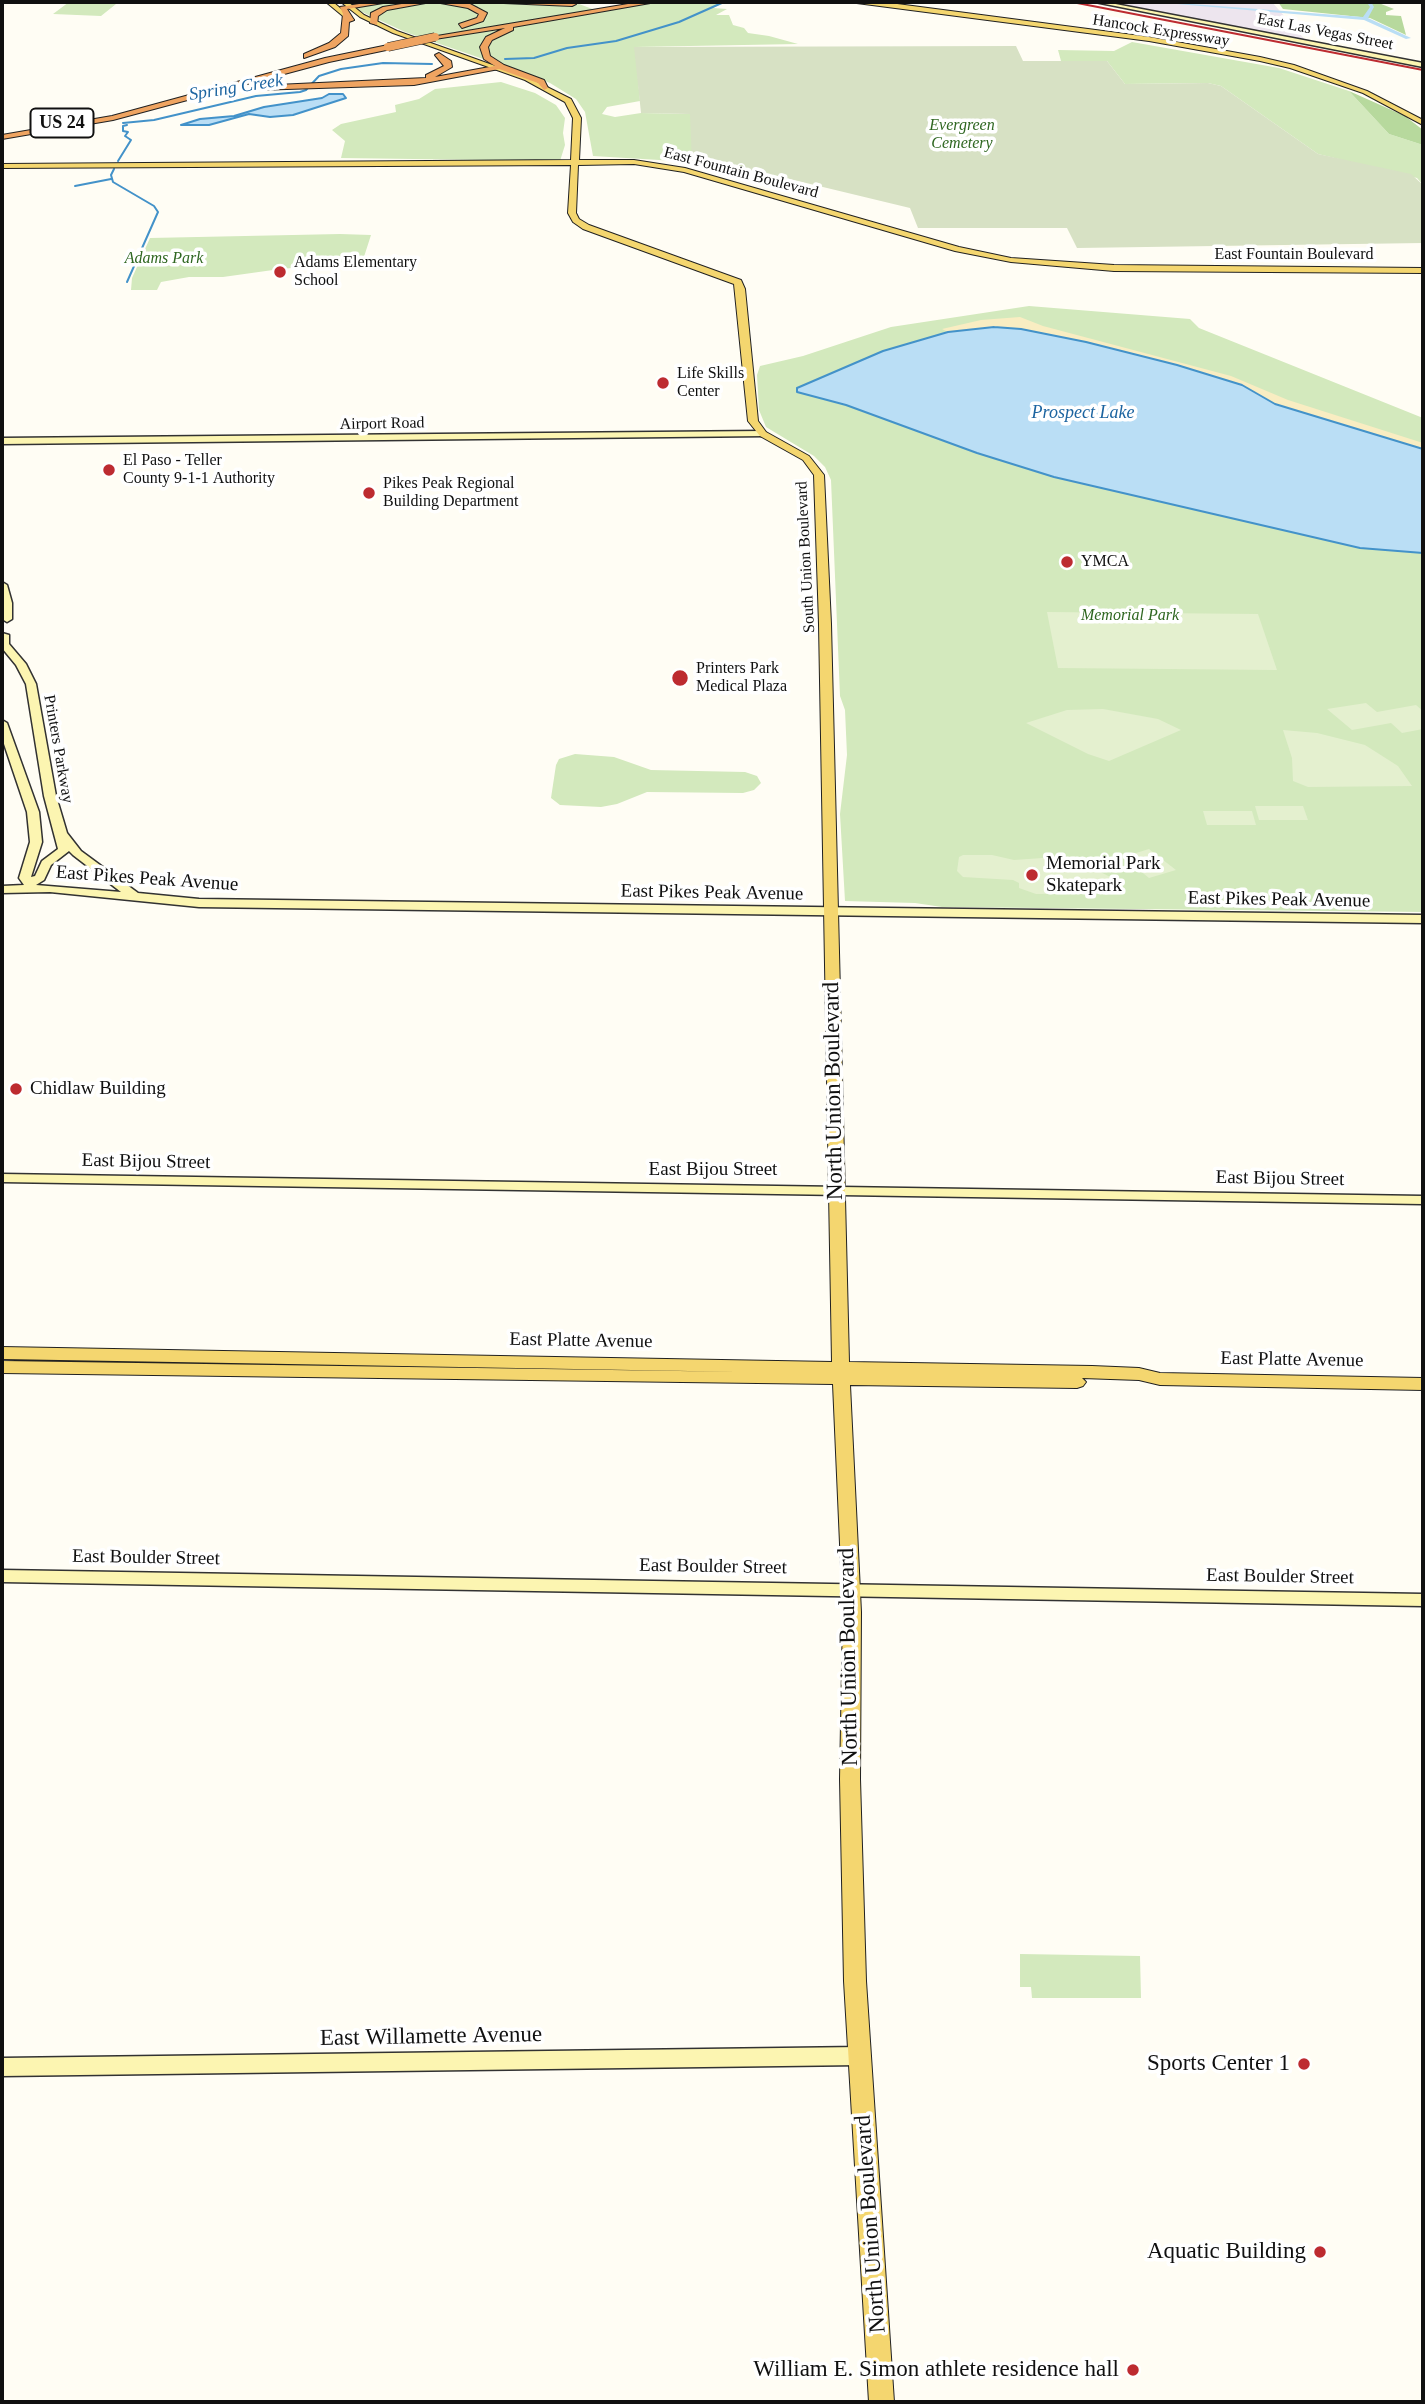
<!DOCTYPE html>
<style>
body{margin:0}
#map{position:relative;width:1425px;height:2404px;overflow:hidden;background:#fffdf4;font-family:"Times New Roman",serif}
canvas{display:block}
.frame{position:absolute;inset:0;border:4px solid #101010;pointer-events:none}
</style>
<div id="map">
<canvas width="1425" height="2404"></canvas>
<div class="frame"></div>
</div>
<script>
const c = document.querySelector('canvas').getContext('2d');
c.lineJoin = 'round';
function fill(path, color) {
  c.fillStyle = color;
  c.fill(path, 'evenodd');
}
function poly(rows) {
  const path = new Path2D();
  for (const r of rows) {
    path.moveTo(r[0], r[1]);
    for (let i = 2; i < r.length; i += 2) path.lineTo(r[i], r[i + 1]);
  }
  return path;
}
function stroke(path, color, width, dash) {
  c.strokeStyle = color;
  c.lineWidth = width;
  c.lineCap = dash ? 'butt' : 'round';
  c.setLineDash(dash || []);
  c.stroke(path);
}
function drawText(font, color, halo, rows, align = 'center') {
  c.font = font + ' "Times New Roman",serif';
  c.lineWidth = 7;
  c.setLineDash([]);
  c.textBaseline = 'middle';
  c.strokeStyle = halo;
  c.fillStyle = color;
  for (const [text, x, y, turn = 0] of rows) {
    c.save();
    c.translate(x, y);
    c.rotate((+turn || 0) * Math.PI / 180);
    c.textAlign = isNaN(turn) ? turn : align;
    if (halo) c.strokeText(text, 0, 0);
    c.fillText(text, 0, 0);
    c.restore();
  }
}
fill(poly([
 [1113,2,1272,2,1306,41,1122,5]
]), '#ede5ee');
fill(poly([
 [69,2,116,4,101,16,53,14],
 [386,2,579,4,598,11,656,2,724,2,713,8,727,9,716,15,729,15,733,25,744,28,748,33,769,36,798,44,635,47,640,101,607,107,602,114,615,117,641,113,692,114,692,162,593,156,585,112,576,99,550,83,499,63,490,56,488,47,495,38,486,40,486,60,405,32,347,5],
 [1132,42,1279,68,1349,91,1389,134,1423,145,1423,185,1417,178,1318,154,1221,86,1208,83,1125,84,1107,61,1061,61,1058,50,1114,51],
 [501,82,535,93,556,105,565,118,563,133,565,145,560,161,341,158,345,141,332,130,341,124,396,112,395,105,419,99,435,89],
 [340,234,371,235,362,263,323,269,319,265,273,270,223,277,189,277,161,282,157,290,131,290,132,278,150,238],
 [1029,306,1190,319,1199,328,1423,418,1423,912,942,907,915,903,845,901,840,814,847,755,845,710,840,696,831,480,825,467,814,456,766,427,759,410,757,375,760,366,803,356,891,327],
 [575,754,614,757,651,770,745,772,757,776,761,783,754,790,743,793,647,792,617,804,601,807,560,805,551,798,556,765,559,759],
 [1020,1954,1140,1956,1141,1998,1032,1998,1031,1987,1020,1987]
]), '#d3e9bd');
fill(poly([
 [1278,2,1376,2,1394,9,1386,12,1386,15,1401,16,1406,35,1370,18,1283,9],
 [1349,91,1405,116,1423,130,1423,145,1389,134]
]), '#b7d99d');
fill(poly([
 [1020,317,1043,326,1231,376,1288,400,1423,443,1423,449,1275,404,1242,385,1086,342,1021,329,994,327,948,332,942,329,981,320]
]), '#f9edc2');
fill(poly([
 [1016,46,1023,61,1107,61,1125,84,1208,83,1221,86,1318,154,1411,174,1423,185,1423,243,1077,248,1067,228,918,228,910,208,769,174,692,162,690,114,641,113,634,47]
]), '#d7e1c4');
fill(poly([
 [1047,612,1258,614,1277,670,1058,668],
 [1366,703,1377,712,1416,705,1423,711,1423,729,1402,733,1391,723,1352,730,1327,709],
 [1103,709,1158,719,1181,730,1109,761,1088,754,1026,723,1067,710],
 [1283,730,1317,733,1365,745,1398,766,1412,786,1308,787,1293,781,1292,758],
 [1255,806,1303,806,1308,820,1259,820],
 [1203,811,1252,811,1256,825,1207,825],
 [1149,849,1176,870,1149,878,1123,857],
 [963,855,992,855,1014,860,1057,857,1077,860,1120,882,1121,893,1036,894,1019,888,1019,883,1013,880,963,877,957,871,959,857]
]), '#e4f0cf');
const water = poly([
 [329,94,343,94,346,98,293,115,270,117,249,114,209,125,181,125,200,119,234,116,264,107,322,98,329,94],
 [994,327,1021,329,1086,342,1177,365,1242,385,1275,404,1423,449,1423,553,1360,548,1054,477,977,453,846,405,797,392,797,388,883,351,948,332,994,327]
]);
fill(water, '#badef5');
stroke(water, '#4392c9', 2);
stroke(poly([
 [505,59,534,58,567,48,616,41,679,22,724,2],
 [123,123,154,120,256,96,300,92,306,90,319,76,341,69,383,63,432,64],
 [118,161,131,140,125,136,128,132,123,131,123,126,127,125],
 [114,169,111,175,113,182,154,206,158,212,127,282],
 [75,186,111,179]
]), '#4392c9', 2);
fill(poly([
 [1344,2,1371,2,1374,7,1368,18,1411,38,1406,39,1364,20,1177,4,1179,3,1363,17,1370,7,1368,4,1344,2]
]), '#badef5');
const secondary = poly([
 [1095,2,1105,2,1423,63,1423,67,1095,2],
 [763,431,767,434,766,436,2,444,2,438,763,431],
 [2,582,7,585,12,603,12,619,7,622,2,619,2,582],
 [2,633,9,635,9,644,26,664,36,684,56,796,67,833,81,851,138,893,199,899,1423,915,1423,923,199,907,50,892,2,893,2,886,24,885,19,878,30,842,27,812,2,738,2,720,7,723,39,812,42,842,31,877,35,876,42,861,58,849,44,796,26,684,16,665,2,648,2,633],
 [69,851,73,855,121,892,36,885,44,880,51,865,69,851],
 [2,1174,1423,1196,1423,1204,2,1182,2,1174],
 [2,1570,1423,1594,1423,1606,2,1582,2,1570],
 [860,2047,867,2050,870,2056,867,2062,860,2065,2,2076,2,2058,860,2047]
]);
const primary = poly([
 [326,2,333,2,354,20,349,21,326,2],
 [341,2,348,2,364,15,397,31,529,78,571,99,581,118,579,160,634,160,685,168,959,247,1011,258,1114,265,1423,268,1423,273,1114,271,1011,262,955,251,684,172,634,164,578,165,576,213,579,219,589,225,741,280,745,289,758,421,766,432,809,456,824,475,831,624,849,1362,1092,1366,1139,1368,1160,1373,1423,1378,1423,1390,1160,1385,1139,1380,1082,1378,1086,1382,1083,1386,1077,1388,850,1385,861,1612,860,1779,866,1981,894,2402,869,2402,844,1981,840,1779,843,1612,833,1384,2,1373,2,1361,746,1372,2,1359,2,1347,832,1362,819,624,814,475,803,460,760,436,748,421,734,284,583,229,573,222,568,213,571,165,2,168,2,164,571,160,573,118,565,102,525,80,393,33,360,17,341,2],
 [849,2,882,2,1149,37,1260,57,1294,65,1367,91,1423,120,1423,125,1363,93,1290,68,1260,61,1149,41,849,2]
]);
const highway = poly([
 [372,2,389,2,347,9,354,20,349,22,348,36,335,47,304,58,304,54,329,43,341,33,343,14,340,7,372,2],
 [414,2,431,2,387,10,378,16,377,25,370,23,371,13,383,7,414,2],
 [435,2,470,4,487,13,483,21,462,28,459,24,477,18,479,14,468,8,435,2],
 [481,2,566,2,576,4,572,6,481,2],
 [640,2,656,2,513,27,513,30,492,40,488,47,490,56,504,65,544,80,548,88,544,90,538,83,499,69,414,85,255,90,251,88,255,86,426,78,426,75,444,66,435,55,439,53,451,61,452,67,435,77,495,66,484,59,480,47,486,37,505,28,435,39,431,37,640,2],
 [388,45,391,49,329,62,113,120,2,139,2,135,112,116,325,58,388,45]
]);
stroke(secondary, '#323232', 3);
stroke(primary, '#212121', 2);
stroke(highway, '#212121', 2);
fill(secondary, '#fcf5b1');
fill(primary, '#f4d66f');
fill(highway, '#efa461');
stroke(poly([
 [1072,2,1423,70]
]), '#bd2b30', 2);
const highwayBridge = poly([
 [388,47,435,37]
]);
stroke(highwayBridge, '#212121', 9, []);
stroke(highwayBridge, '#efa461', 8);
for (const [x, y, r, color] of [
 [280,272,7,"#bd2b30"],
 [663,383,7,"#bd2b30"],
 [109,470,7,"#bd2b30"],
 [369,493,7,"#bd2b30"],
 [1067,562,7,"#bd2b30"],
 [680,678,9,"#bd2b30"],
 [1032,875,7,"#bd2b30"],
 [16,1089,7,"#bd2b30"],
 [1304,2064,7,"#bd2b30"],
 [1320,2252,7,"#bd2b30"],
 [1133,2370,7,"#bd2b30"]
]) {
  const dot = new Path2D();
  dot.arc(x, y, r, 0, 2 * Math.PI);
  c.fillStyle = color;
  c.fill(dot);
  stroke(dot, '#fff', 2.5);
}
drawText('16px', '#101010', '#fff', [
 ["Hancock Expressway",1161,31,9],
 ["East Las Vegas Street",1325,32,11],
 ["East Fountain Boulevard",741,173,15],
 ["East Fountain Boulevard",1294,255],
 ["Airport Road",382,424,-1],
 ["South Union Boulevard",806,557,-93],
 ["Printers Parkway",58,749,80]
]);
drawText('italic 16px', '#2f6721', '#fff', [
 ["Evergreen",962,126],
 ["Cemetery",962,144],
 ["Adams Park",164,259],
 ["Memorial Park",1130,616]
]);
drawText('16px', '#101010', '#fff', [
 ["Adams Elementary",294,263],
 ["School",294,281],
 ["Life Skills",677,374],
 ["Center",677,392],
 ["El Paso - Teller",123,461],
 ["County 9-1-1 Authority",123,479],
 ["Pikes Peak Regional",383,484],
 ["Building Department",383,502],
 ["YMCA",1081,562],
 ["Printers Park",696,669],
 ["Medical Plaza",696,687]
], 'left');
drawText('italic 18px', '#1c64a0', '#fff', [
 ["Spring Creek",236,88,-9],
 ["Prospect Lake",1083,413]
]);
for (const [x, y, w] of [
 [62,123,63]
]) {
  const box = new Path2D();
  box.roundRect(x - w / 2, y - 14.5, w, 29, 5);
  c.fillStyle = '#fff';
  c.fill(box);
  stroke(box, '#101010', 2);
}
drawText('bold 18px', '#101010', null, [
 ["US 24",62,123]
]);
drawText('19px', '#101010', '#fff', [
 ["Memorial Park",1046,864],
 ["Skatepark",1046,886],
 ["Chidlaw Building",30,1089]
], 'left');
drawText('19px', '#101010', '#fff', [
 ["East Pikes Peak Avenue",147,879,4],
 ["East Pikes Peak Avenue",712,893,1],
 ["East Pikes Peak Avenue",1279,900,1],
 ["East Bijou Street",146,1162,1],
 ["East Bijou Street",713,1170],
 ["East Bijou Street",1280,1179,1],
 ["East Platte Avenue",581,1341,1],
 ["East Platte Avenue",1292,1360,1],
 ["East Boulder Street",146,1558,1],
 ["East Boulder Street",713,1567,1],
 ["East Boulder Street",1280,1577,1]
]);
drawText('23px', '#101010', '#fff', [
 ["North Union Boulevard",834,1091,-91],
 ["North Union Boulevard",849,1657,-91],
 ["East Willamette Avenue",431,2037,-1],
 ["North Union Boulevard",871,2224,-94]
]);
drawText('23px', '#101010', '#fff', [
 ["Sports Center 1",1290,2064],
 ["Aquatic Building",1306,2252],
 ["William E. Simon athlete residence hall",1119,2370]
], 'right');
</script>
